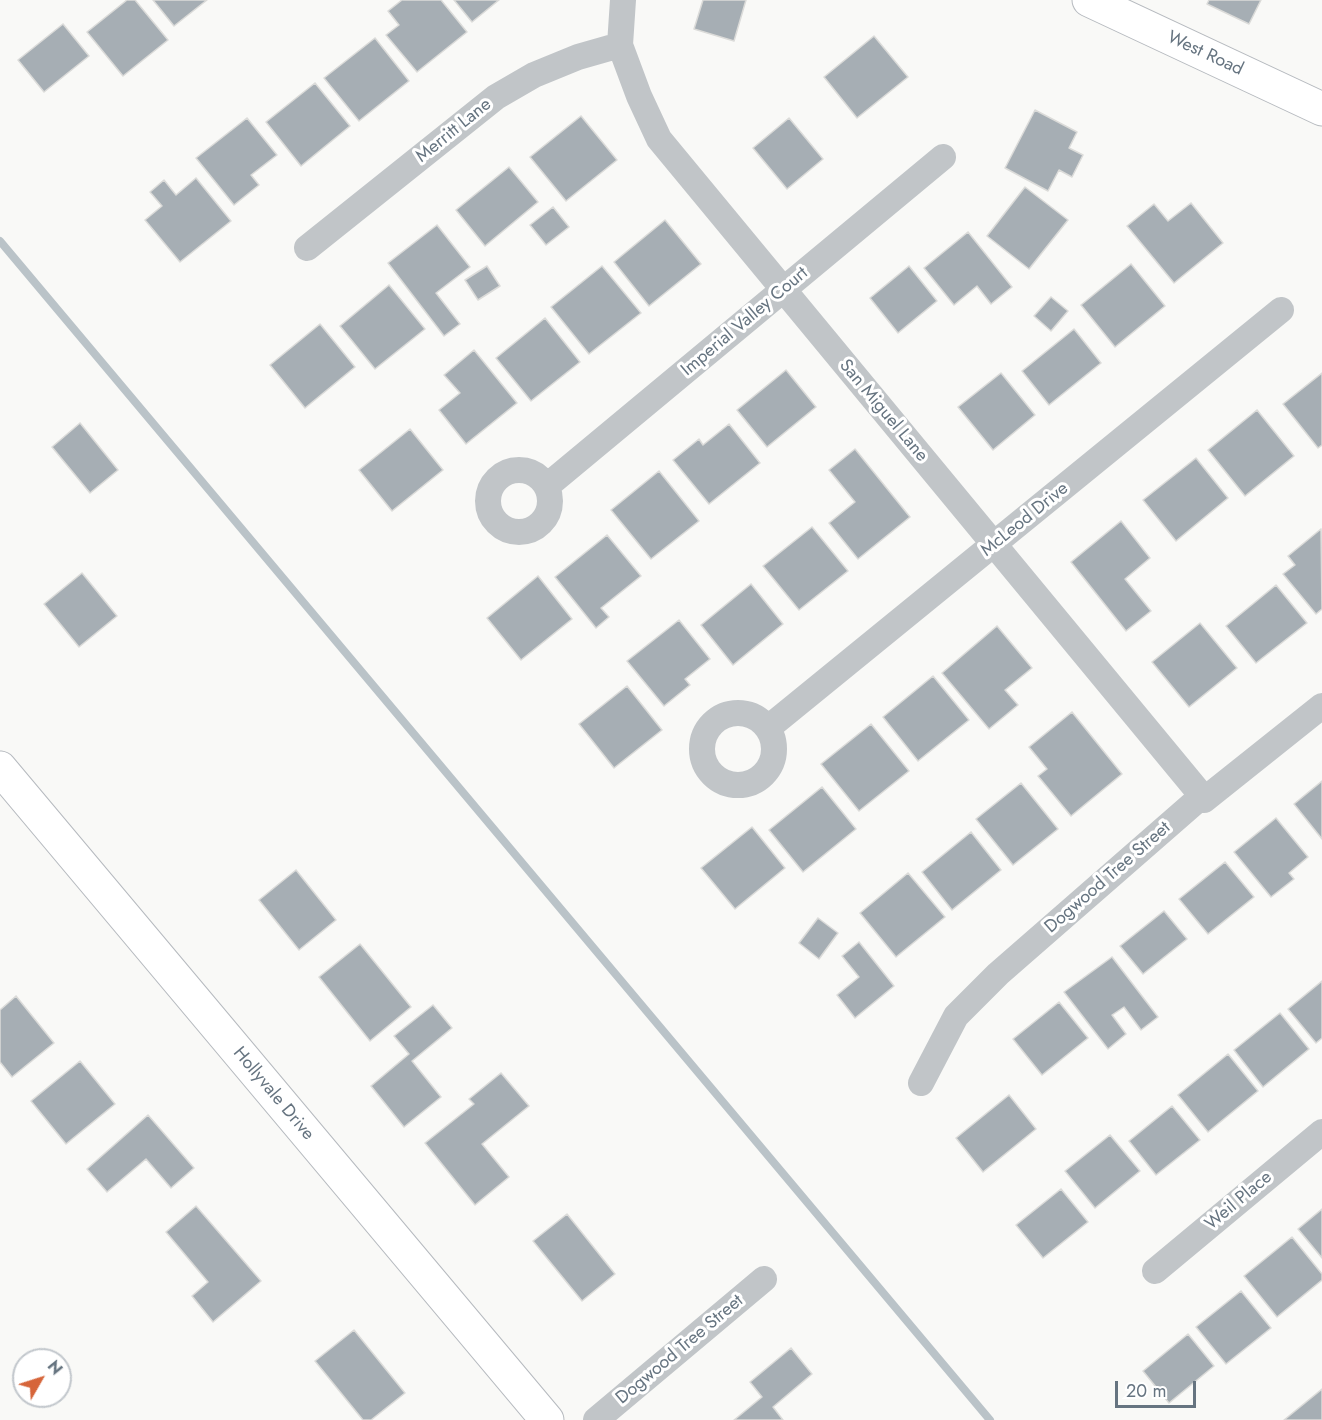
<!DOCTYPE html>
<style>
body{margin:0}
#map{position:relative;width:1322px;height:1420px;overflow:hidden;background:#f9f9f7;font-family:Jost,sans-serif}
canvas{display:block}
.north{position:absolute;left:12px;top:1348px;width:60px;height:60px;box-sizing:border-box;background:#fff;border:2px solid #c2c7cc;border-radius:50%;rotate:51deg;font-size:16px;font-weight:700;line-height:24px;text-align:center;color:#667480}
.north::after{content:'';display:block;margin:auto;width:21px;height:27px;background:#d6653a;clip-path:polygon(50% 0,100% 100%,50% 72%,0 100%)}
.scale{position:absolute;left:1115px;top:1381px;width:81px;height:27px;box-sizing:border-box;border:3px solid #667480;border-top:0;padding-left:8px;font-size:18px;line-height:21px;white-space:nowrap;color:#667480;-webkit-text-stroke:4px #fff;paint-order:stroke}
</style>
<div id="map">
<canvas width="1322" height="1420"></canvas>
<div class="north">N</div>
<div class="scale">20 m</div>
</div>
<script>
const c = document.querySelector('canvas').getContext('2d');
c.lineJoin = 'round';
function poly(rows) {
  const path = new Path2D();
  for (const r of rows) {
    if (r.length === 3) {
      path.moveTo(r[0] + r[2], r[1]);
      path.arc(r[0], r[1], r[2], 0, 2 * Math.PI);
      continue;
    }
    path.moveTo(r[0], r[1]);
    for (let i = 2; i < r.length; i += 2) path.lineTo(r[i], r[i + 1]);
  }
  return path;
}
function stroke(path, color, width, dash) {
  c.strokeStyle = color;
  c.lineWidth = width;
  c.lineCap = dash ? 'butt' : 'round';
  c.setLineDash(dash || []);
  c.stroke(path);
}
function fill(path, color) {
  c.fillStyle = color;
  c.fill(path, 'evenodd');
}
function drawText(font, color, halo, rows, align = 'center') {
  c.font = font + ' Jost,sans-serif';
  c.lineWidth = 6;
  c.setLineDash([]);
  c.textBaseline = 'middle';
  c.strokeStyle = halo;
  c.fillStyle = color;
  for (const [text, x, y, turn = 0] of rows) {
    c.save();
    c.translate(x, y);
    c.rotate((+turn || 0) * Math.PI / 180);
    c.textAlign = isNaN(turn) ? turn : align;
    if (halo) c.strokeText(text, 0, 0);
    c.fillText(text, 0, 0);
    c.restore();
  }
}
stroke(poly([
 [0,241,990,1420]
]), '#bac3c8', 8);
const building = poly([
 [127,0,135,0,168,40,123,76,87,32,127,0],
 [153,0,207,0,174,26,153,0],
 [402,0,441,0,467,32,417,72,386,35,399,25,388,11,402,0],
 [454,0,499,0,472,22,454,0],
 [703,0,746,0,734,41,694,29,703,0],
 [1209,0,1261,0,1249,24,1207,4,1209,0],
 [63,24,89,56,44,92,18,60,63,24],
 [874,36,908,77,857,118,824,77,874,36],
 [375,38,409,81,359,121,324,78,375,38],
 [315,83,350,126,301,166,266,122,315,83],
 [1035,110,1077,132,1069,148,1083,155,1072,177,1059,170,1048,191,1005,168,1035,110],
 [581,116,617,160,566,201,530,157,581,116],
 [247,118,277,155,251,175,259,185,234,205,196,158,247,118],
 [789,118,823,159,787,189,753,148,789,118],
 [509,167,538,202,485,246,456,210,509,167],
 [196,178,231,221,180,262,145,220,162,206,150,192,164,180,176,195,196,178],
 [1025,187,1068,220,1029,269,987,236,1025,187],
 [1191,203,1223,243,1174,283,1127,226,1154,204,1168,221,1191,203],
 [553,207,569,227,546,245,530,225,553,207],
 [665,220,701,264,649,306,614,262,665,220],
 [437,225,470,267,436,293,460,324,444,336,388,263,437,225],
 [968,232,1012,287,991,304,977,286,954,305,924,268,968,232],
 [1131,264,1165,306,1115,347,1081,305,1131,264],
 [487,266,500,286,478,300,465,280,487,266],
 [602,266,641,313,589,354,551,307,602,266],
 [909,266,937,301,898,333,870,298,909,266],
 [389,285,425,329,375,369,340,326,389,285],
 [1051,297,1068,311,1051,331,1034,316,1051,297],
 [545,318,580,362,531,401,496,358,545,318],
 [320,324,355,367,305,408,270,365,320,324],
 [1074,329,1101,363,1049,405,1022,371,1074,329],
 [474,350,517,403,466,444,439,410,460,393,444,375,474,350],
 [786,370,816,407,767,447,737,410,786,370],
 [1001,373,1035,415,993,450,958,407,1001,373],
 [1322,373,1322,445,1318,448,1283,404,1322,373],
 [1257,410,1294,456,1245,496,1208,450,1257,410],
 [80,423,118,470,90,493,52,447,80,423],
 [729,424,760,463,709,504,673,460,699,439,703,445,729,424],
 [410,429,443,470,392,511,359,470,410,429],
 [855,449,910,517,858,559,829,523,855,502,829,470,855,449],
 [1196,458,1228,498,1176,541,1143,500,1196,458],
 [659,471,699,521,651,559,611,510,659,471],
 [1121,521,1150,558,1125,579,1151,611,1126,631,1071,562,1121,521],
 [812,527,848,571,799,610,763,566,812,527],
 [1321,529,1322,609,1316,614,1283,574,1295,565,1288,556,1321,529],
 [607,535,641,576,601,608,609,617,596,628,555,577,607,535],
 [82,573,117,616,79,647,44,604,82,573],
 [538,576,572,619,521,660,487,618,538,576],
 [751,584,783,624,733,665,701,625,751,584],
 [1276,585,1307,623,1256,663,1226,626,1276,585],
 [679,620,710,659,685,679,690,685,664,706,627,661,679,620],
 [1200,623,1237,668,1189,707,1152,662,1200,623],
 [997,626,1032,668,1005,690,1018,705,989,729,942,673,997,626],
 [933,676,969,720,918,761,883,717,933,676],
 [627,686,662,730,614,768,579,724,627,686],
 [1072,712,1122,774,1071,816,1038,776,1047,769,1029,747,1072,712],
 [871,724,909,771,859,811,821,764,871,724],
 [1322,781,1322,839,1294,804,1322,781],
 [1021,783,1058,829,1013,865,976,819,1021,783],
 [822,787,856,829,803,872,769,830,822,787],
 [1276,818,1308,857,1289,873,1294,879,1271,897,1234,852,1276,818],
 [752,827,785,868,735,909,701,868,752,827],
 [971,832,1001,870,952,910,922,872,971,832],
 [1225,862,1254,897,1208,934,1179,899,1225,862],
 [296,870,336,920,299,950,259,900,296,870],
 [908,873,945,917,896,957,860,913,908,873],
 [1164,911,1187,939,1143,974,1120,946,1164,911],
 [818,918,838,933,819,959,799,943,818,918],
 [859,942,894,986,855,1018,837,995,859,977,842,956,859,942],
 [360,944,411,1007,370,1041,319,977,360,944],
 [1112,957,1158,1017,1141,1030,1124,1007,1112,1015,1126,1034,1108,1049,1064,992,1112,957],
 [1322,981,1322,1038,1316,1043,1288,1009,1322,981],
 [16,996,54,1043,12,1077,0,1062,0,1010,16,996],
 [1059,1002,1088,1038,1042,1075,1013,1039,1059,1002],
 [433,1005,452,1028,412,1061,441,1097,404,1127,371,1086,409,1054,394,1036,433,1005],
 [1280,1013,1309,1049,1263,1087,1234,1050,1280,1013],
 [1228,1054,1258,1091,1208,1132,1178,1095,1228,1054],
 [80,1061,115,1104,66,1144,31,1101,80,1061],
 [501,1073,529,1106,482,1144,509,1177,475,1205,425,1143,474,1104,469,1099,501,1073],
 [1009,1095,1036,1129,983,1172,956,1138,1009,1095],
 [1172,1106,1200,1140,1156,1175,1129,1141,1172,1106],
 [148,1115,194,1168,171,1188,146,1159,107,1192,87,1169,148,1115],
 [1110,1135,1140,1171,1095,1208,1065,1171,1110,1135],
 [1061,1189,1088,1222,1043,1258,1016,1225,1061,1189],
 [196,1206,261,1281,213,1322,192,1296,208,1282,166,1232,196,1206],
 [1322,1209,1322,1258,1298,1229,1322,1209],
 [567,1214,615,1274,582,1301,533,1241,567,1214],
 [1292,1237,1322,1274,1322,1280,1277,1317,1244,1276,1292,1237],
 [1241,1291,1271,1328,1226,1364,1196,1327,1241,1291],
 [354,1330,405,1393,371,1420,363,1420,315,1361,354,1330],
 [1188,1334,1214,1366,1169,1403,1143,1371,1188,1334],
 [791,1348,812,1374,773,1407,783,1420,734,1420,762,1397,750,1382,791,1348],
 [1322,1389,1322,1420,1284,1420,1322,1389]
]);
fill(building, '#a6aeb4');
stroke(building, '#dbdbd9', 1.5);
const secondary = poly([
 [1089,0,1322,109],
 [0,768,547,1420]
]);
stroke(secondary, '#b6babf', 35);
stroke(poly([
 [623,0,620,45,639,96,659,139,1202,796],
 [307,248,496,97,534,75,578,57,620,45],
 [519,501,31],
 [547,486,943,157],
 [738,749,36],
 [768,728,1281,310],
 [1202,796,1204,800,1322,706],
 [921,1083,956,1016,998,974,1202,796],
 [1155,1271,1322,1132],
 [596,1420,764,1279]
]), '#c1c5c8', 26);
stroke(secondary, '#fff', 33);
drawText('18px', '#667480', '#fff', [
 ["West Road",1205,54,25],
 ["Merritt Lane",454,131,-39],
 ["Imperial Valley Court",745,322,-40],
 ["San Miguel Lane",883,411,50],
 ["McLeod Drive",1025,520,-39],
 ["Dogwood Tree Street",1108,878,-41],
 ["Hollyvale Drive",273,1094,50],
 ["Weil Place",1239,1201,-40],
 ["Dogwood Tree Street",680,1350,-40]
]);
</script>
